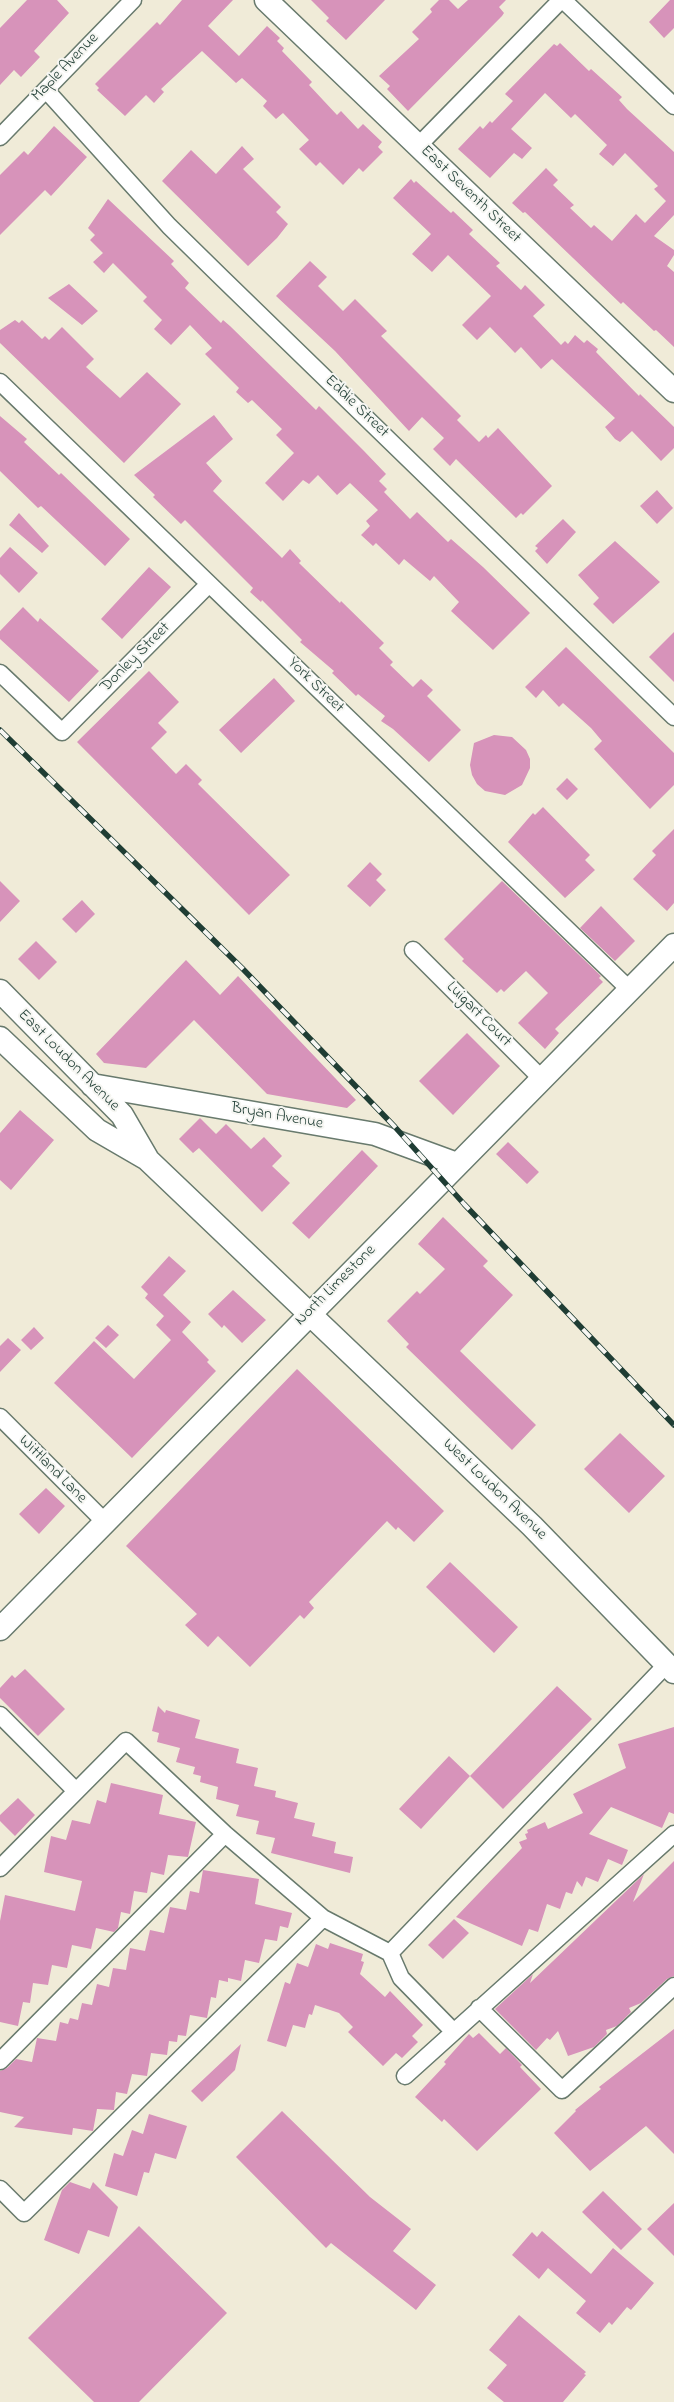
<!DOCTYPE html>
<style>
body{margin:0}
canvas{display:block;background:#f0ebd8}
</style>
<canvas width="674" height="2402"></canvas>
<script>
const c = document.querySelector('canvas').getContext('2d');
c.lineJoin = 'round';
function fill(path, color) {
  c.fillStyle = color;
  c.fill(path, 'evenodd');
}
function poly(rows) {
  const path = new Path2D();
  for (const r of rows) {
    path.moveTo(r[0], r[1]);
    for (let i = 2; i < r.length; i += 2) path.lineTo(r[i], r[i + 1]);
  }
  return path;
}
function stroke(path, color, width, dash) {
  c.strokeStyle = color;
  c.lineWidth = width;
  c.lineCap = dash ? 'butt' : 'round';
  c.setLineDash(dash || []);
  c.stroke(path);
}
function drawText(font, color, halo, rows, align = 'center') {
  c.font = font + ' "Indie Flower",sans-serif';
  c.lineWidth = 4;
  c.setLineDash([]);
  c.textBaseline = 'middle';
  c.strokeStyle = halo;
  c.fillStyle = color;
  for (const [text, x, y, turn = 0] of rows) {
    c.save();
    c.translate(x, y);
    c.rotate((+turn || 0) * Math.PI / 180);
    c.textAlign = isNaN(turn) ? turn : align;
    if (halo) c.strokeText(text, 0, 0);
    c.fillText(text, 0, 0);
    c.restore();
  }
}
fill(poly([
 [27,0,57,0,69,13,34,51,40,57,21,77,14,70,0,85,0,28],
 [182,0,233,0,208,26,239,56,267,26,280,38,277,41,284,48,282,51,312,82,309,85,337,115,341,111,358,129,363,124,382,142,378,147,383,152,363,172,359,168,343,185,320,162,316,166,299,149,309,140,283,113,276,119,263,106,267,101,242,78,236,83,202,51,161,89,164,92,154,103,146,95,125,116,97,90,99,88,95,84,157,22,160,25],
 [311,0,385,0,346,40,326,21,329,18],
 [439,0,449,0,458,9,468,0,506,0,499,7,504,13,502,16,408,111,387,89,390,86,379,76,419,39,412,32,432,12,430,9],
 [670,0,674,0,674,28,664,38,649,22],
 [560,43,589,71,591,69,622,97,619,100,627,109,674,152,674,215,654,236,674,250,674,255,667,266,674,272,674,347,656,330,654,331,623,302,621,304,525,212,523,213,512,203,546,168,558,180,553,185,574,205,570,208,591,228,594,225,612,241,636,214,645,223,666,201,654,189,658,186,625,153,613,166,599,154,607,145,575,114,571,118,545,93,511,129,532,148,522,159,514,153,490,178,458,149,480,126,483,129,490,121,492,123,513,101,505,94,554,44,557,46],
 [54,126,87,157,51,196,45,190,0,235,0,175,24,151,28,155],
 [242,146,254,159,243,169,281,207,276,212,288,224,277,238,248,266,162,181,191,150,216,174],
 [411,179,414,183,416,181,451,213,453,211,473,230,469,234,500,263,496,266,521,290,525,285,545,305,533,316,561,345,565,341,568,344,575,335,584,343,587,340,598,349,596,352,639,396,640,394,674,427,674,448,661,461,632,431,620,442,615,439,605,427,615,418,552,359,541,369,521,347,515,353,490,327,477,340,462,325,491,296,448,255,432,272,412,254,431,234,393,198],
 [108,199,174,261,171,264,189,283,185,288,221,323,223,320,230,326,316,410,319,406,364,451,386,474,379,481,387,489,384,492,410,519,417,512,448,542,451,539,483,567,530,613,493,650,451,611,459,602,434,576,430,581,404,559,399,565,378,545,376,543,373,546,361,535,370,526,366,521,378,510,350,483,337,495,318,475,309,484,303,480,283,501,265,483,294,453,276,435,282,429,252,400,248,403,236,392,239,388,205,354,212,348,190,325,171,345,154,329,162,320,143,301,147,297,113,263,104,273,93,262,103,253,90,240,95,235,88,228],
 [310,261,327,277,318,286,343,311,355,299,387,331,381,336,461,416,457,420,479,442,486,435,488,438,498,428,552,486,523,515,521,513,516,518,456,459,450,466,433,449,444,438,422,417,409,431,335,351,276,296],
 [69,284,98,311,82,325,48,298],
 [15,320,19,323,22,320,42,339,45,336,49,340,62,327,94,359,86,367,120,398,147,372,181,404,124,463,0,343,0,330],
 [214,415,233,439,206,463,222,481,213,491,282,558,290,549,301,561,299,563,340,603,341,601,384,643,379,648,393,662,390,665,413,687,421,679,433,690,427,696,461,730,429,762,393,729,381,721,385,716,358,694,356,696,332,673,334,671,300,642,302,640,262,600,261,602,250,592,253,588,185,520,181,524,153,497,155,495,134,475],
 [0,416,27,439,24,442,59,475,61,473,130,539,105,566,41,506,38,508,0,471],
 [657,490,673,508,657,524,640,506],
 [19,513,49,546,42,553,9,525],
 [563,519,576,532,547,564,535,551,538,548,535,546],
 [615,541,660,582,613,624,593,604,599,598,578,575],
 [10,547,38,573,19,593,0,574,0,558],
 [149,567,171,587,122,639,101,619],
 [23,607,38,622,40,618,99,671,69,702,0,639,0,631],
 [674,632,674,682,649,657],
 [566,647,674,753,674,785,650,809,594,749,602,741,591,728,563,703,559,707,543,690,536,698,525,687],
 [149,671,179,702,158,723,167,732,151,748,176,774,186,764,202,780,198,784,290,875,249,915,77,742],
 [274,678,295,701,241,753,219,730],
 [494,735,512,737,526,750,530,759,530,768,522,785,505,795,485,791,477,784,472,775,470,765,474,743],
 [567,778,578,789,567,800,556,789],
 [543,807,590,855,585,860,595,870,565,898,508,842,533,813,535,815],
 [674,829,674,903,667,911,633,879,656,855,652,851],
 [370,862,382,874,376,880,386,890,370,907,347,886],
 [0,881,20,901,0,922],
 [502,881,601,976,599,978,603,982,555,1029,559,1033,545,1049,518,1023,548,993,526,971,504,992,501,989,497,993,462,961,464,959,444,939],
 [82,900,95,914,76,933,62,919],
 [601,906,635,941,615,961,580,928],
 [36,941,57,962,39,980,18,959],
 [186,960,220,995,238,976,356,1100,347,1108,267,1094,194,1020,146,1068,104,1063,96,1054],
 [467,1033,500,1066,453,1115,419,1081],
 [20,1110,54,1140,11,1190,0,1180,0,1133],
 [200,1118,216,1134,226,1124,251,1149,264,1137,282,1156,272,1166,290,1183,262,1212,199,1148,193,1153,179,1139],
 [508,1142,539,1172,527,1184,496,1154],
 [362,1150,378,1166,309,1239,292,1223],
 [443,1217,488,1261,483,1266,513,1295,460,1351,536,1425,512,1450,406,1347,409,1344,387,1321,417,1291,420,1294,445,1269,418,1244],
 [169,1256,186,1271,163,1295,191,1322,182,1332,209,1360,207,1362,216,1371,132,1458,54,1383,94,1341,134,1379,171,1340,156,1325,164,1316,145,1298,148,1294,141,1287],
 [233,1290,266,1320,242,1343,224,1325,222,1328,208,1314],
 [108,1325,119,1335,106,1348,95,1338],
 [34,1327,44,1338,31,1350,21,1340],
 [8,1338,21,1350,0,1372,0,1346],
 [297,1369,444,1511,414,1542,398,1527,396,1530,387,1521,309,1602,314,1608,304,1619,300,1615,250,1667,218,1636,208,1647,185,1625,197,1614,126,1546],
 [620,1433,665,1476,629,1513,584,1469],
 [46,1488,65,1506,39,1534,19,1514],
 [450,1562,518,1627,494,1653,426,1587],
 [25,1669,65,1709,38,1736,0,1698,0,1688,12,1675,15,1678],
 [557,1686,592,1719,503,1809,470,1776],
 [158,1706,165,1713,166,1710,200,1720,195,1738,239,1749,236,1763,258,1768,254,1786,276,1791,275,1797,298,1803,294,1818,315,1823,312,1836,336,1842,334,1853,353,1857,350,1873,271,1853,275,1838,256,1834,259,1821,236,1816,239,1805,216,1799,218,1787,200,1782,201,1776,193,1774,195,1767,176,1762,180,1748,157,1742,159,1733,152,1731],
 [674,1727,674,1814,669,1812,662,1828,611,1807,589,1834,628,1850,622,1865,608,1859,598,1882,586,1877,582,1887,577,1881,572,1894,566,1892,560,1909,547,1904,538,1932,529,1929,522,1946,456,1917,522,1848,519,1842,527,1839,525,1834,528,1833,527,1830,545,1822,548,1829,583,1813,573,1794,626,1768,618,1744],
 [449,1756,470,1776,421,1829,399,1809],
 [111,1783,163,1795,159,1814,196,1822,188,1857,168,1855,164,1875,151,1872,147,1893,134,1891,130,1914,121,1912,118,1928,114,1932,96,1928,91,1949,72,1945,67,1968,52,1965,48,1985,33,1983,30,2003,23,2002,18,2026,0,2022,0,1921,5,1895,75,1911,82,1881,44,1872,51,1836,66,1840,72,1820,90,1824,97,1800,106,1803],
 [18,1798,35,1815,15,1836,0,1821,0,1815],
 [674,1861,674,1976,667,1979,641,2003,629,2008,631,2012,617,2026,606,2030,607,2034,594,2047,568,2056,558,2031,550,2040,547,2038,536,2050,495,2009,533,1974,530,1983,644,1874,633,1902],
 [203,1870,259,1879,255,1904,292,1913,288,1928,280,1926,277,1941,265,1939,259,1963,245,1960,241,1981,228,1978,228,1982,219,1980,216,1998,211,1997,207,2018,190,2015,186,2036,178,2035,177,2042,169,2041,167,2055,151,2053,147,2076,132,2074,127,2094,116,2092,114,2110,97,2109,93,2131,73,2128,72,2135,14,2127,24,2117,0,2112,0,2071,7,2068,16,2059,32,2062,37,2038,56,2041,60,2022,68,2024,70,2018,78,2020,82,2003,92,2005,97,1984,109,1987,113,1968,126,1970,130,1948,145,1951,150,1930,164,1933,170,1907,186,1910,190,1891,199,1893],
 [454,1919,469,1933,443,1959,428,1945],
 [330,1943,363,1954,361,1961,364,1962,360,1974,385,1997,390,1991,423,2025,412,2036,418,2042,402,2058,396,2053,383,2066,348,2032,353,2027,339,2013,315,2005,312,2015,309,2014,305,2028,293,2025,286,2047,267,2041,285,1982,290,1984,297,1963,308,1967,316,1944,328,1949],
 [674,2029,674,2154,646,2126,590,2171,554,2133,576,2111,575,2110,601,2089,599,2087],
 [479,2033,500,2054,506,2048,522,2065,520,2067,541,2089,477,2151,444,2119,442,2122,415,2097,446,2064,444,2062,469,2034,473,2038],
 [241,2044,235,2070,202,2102,191,2091],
 [282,2111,370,2197,411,2229,393,2251,436,2285,416,2310,331,2243,326,2248,236,2157],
 [149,2114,187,2126,176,2159,155,2153,149,2173,144,2172,137,2196,105,2186,114,2153,123,2156,132,2130,143,2134],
 [70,2182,90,2189,93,2182,118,2207,109,2237,88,2230,79,2254,44,2240,62,2190],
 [603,2191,642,2229,621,2250,582,2212],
 [674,2203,674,2256,647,2229],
 [139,2226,227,2313,139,2402,94,2402,28,2338],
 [542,2231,591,2274,613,2248,654,2283,631,2310,627,2307,612,2325,609,2322,600,2333,576,2313,586,2301,548,2268,539,2279,512,2255,532,2232,537,2237],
 [519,2315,586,2372,584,2374,586,2375,563,2402,504,2402,487,2388,507,2365,489,2350]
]), '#d793ba');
const street = poly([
 [563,0,674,106],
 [46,90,169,226,221,277,674,717],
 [0,137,133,0],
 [418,146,561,0],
 [0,382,630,990],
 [0,673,62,732,209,584],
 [413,950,542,1079],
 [0,1417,105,1522],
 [0,1715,76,1791],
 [0,1868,126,1741,225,1834,323,1918,24,2213,0,2189],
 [323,1918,390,1953,401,1978,453,2031],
 [390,1953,666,1665],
 [479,2008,562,2090,674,1986],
 [0,2061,225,1834],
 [405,2076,674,1834]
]);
const secondary = poly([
 [266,0,674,391],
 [0,991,122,1115,147,1158],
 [0,1038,97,1130,147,1159,532,1526,674,1672],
 [92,1085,375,1134,457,1164],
 [0,1629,674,945]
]);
stroke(street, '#687a6d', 19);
stroke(secondary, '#687a6d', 25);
stroke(street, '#fff', 16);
stroke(secondary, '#fff', 22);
const rail = poly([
 [0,730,242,968,395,1127,464,1204,674,1425]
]);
stroke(rail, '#1f3d34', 5.5);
stroke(rail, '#f6f6f2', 4, [11]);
drawText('16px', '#1f3d34', '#f6f6f2', [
 ["Maple Avenue",66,68,-46],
 ["East Seventh Street",470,195,44],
 ["Eddie Street",356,407,44],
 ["Donley Street",136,658,-45],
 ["York Street",315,686,44],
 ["Luigart Court",478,1015,45],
 ["East Loudon Avenue",68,1061,45],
 ["Bryan Avenue",277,1117,10],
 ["North Limestone",336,1286,-45],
 ["Wittland Lane",52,1470,45],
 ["West Loudon Avenue",494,1490,44]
]);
</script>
